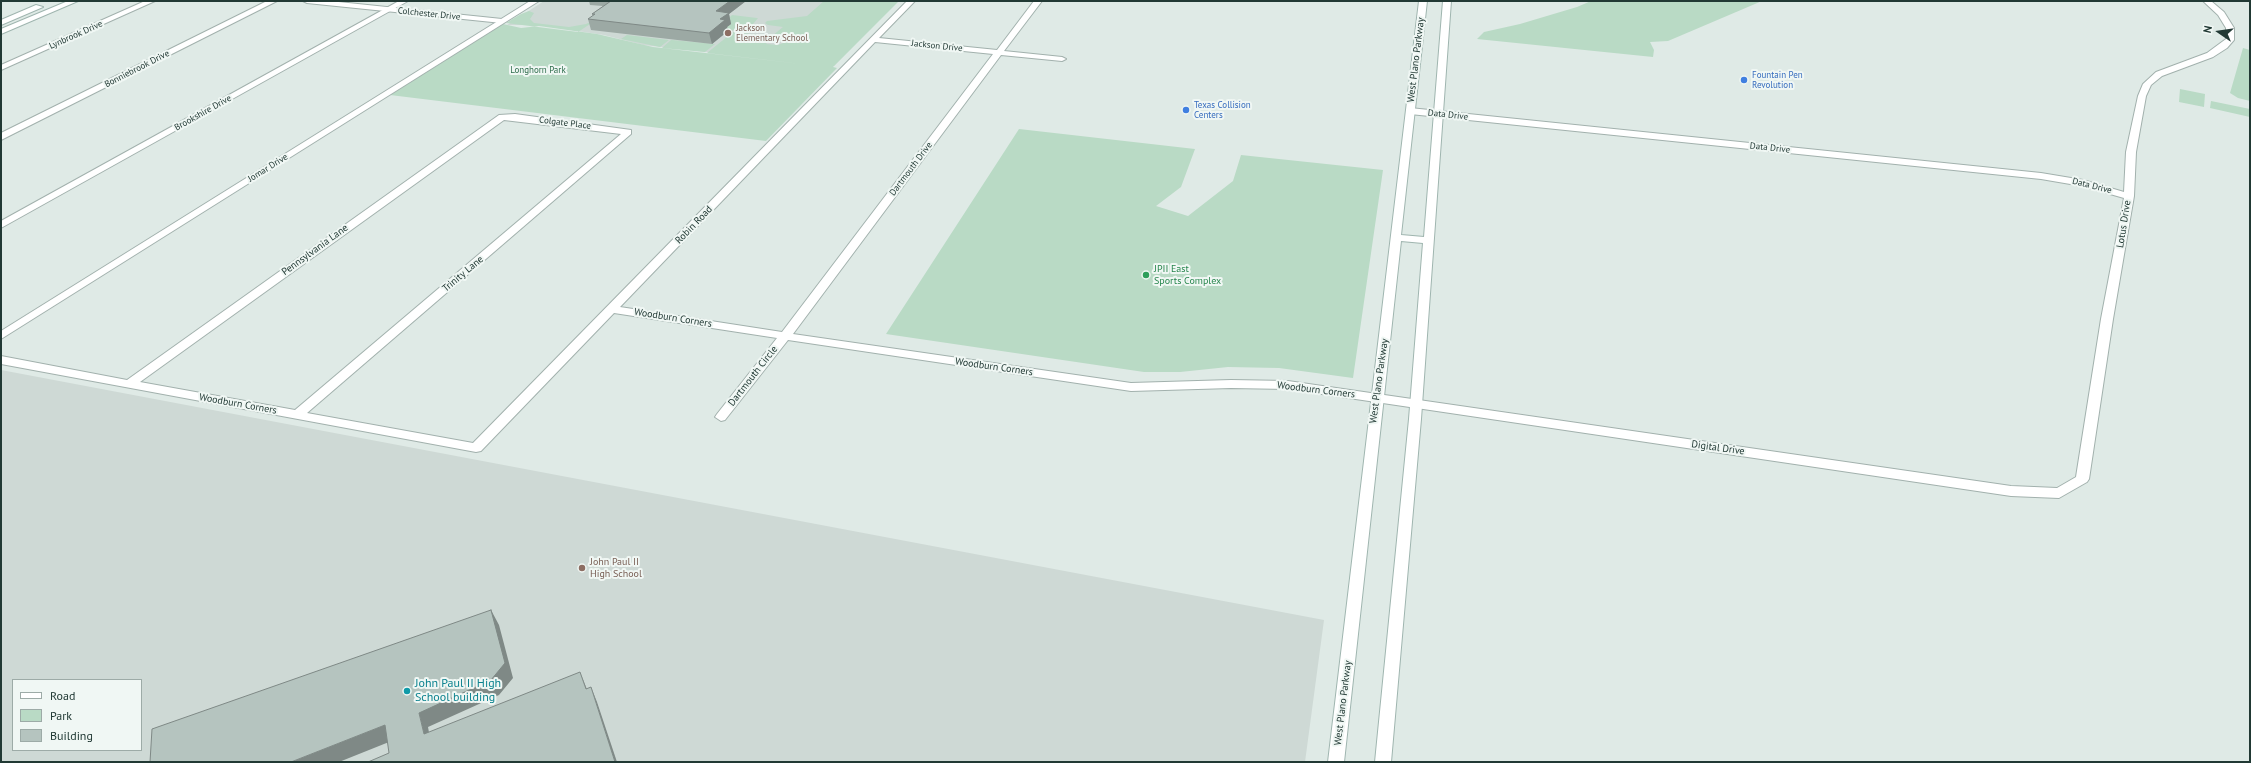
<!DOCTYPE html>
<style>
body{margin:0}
#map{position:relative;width:2251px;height:763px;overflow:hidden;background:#dfeae6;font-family:"PT Sans",sans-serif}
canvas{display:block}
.frame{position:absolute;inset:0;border:2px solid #213934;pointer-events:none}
.legend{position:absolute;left:12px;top:679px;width:130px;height:72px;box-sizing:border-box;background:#f0f7f4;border:1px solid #9daba7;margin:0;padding:5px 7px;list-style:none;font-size:12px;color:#213934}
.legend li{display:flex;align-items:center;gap:8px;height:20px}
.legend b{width:20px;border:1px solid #9daba7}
.north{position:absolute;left:2199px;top:12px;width:40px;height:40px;-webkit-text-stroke:3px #f0f7f4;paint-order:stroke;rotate:283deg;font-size:11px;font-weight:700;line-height:16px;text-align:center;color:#213934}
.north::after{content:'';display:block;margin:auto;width:14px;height:18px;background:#213934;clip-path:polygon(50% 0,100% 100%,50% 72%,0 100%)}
</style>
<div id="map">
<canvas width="2251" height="763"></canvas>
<div class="frame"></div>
<ul class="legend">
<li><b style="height:5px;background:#fff"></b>Road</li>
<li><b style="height:11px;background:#b9dac5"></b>Park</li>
<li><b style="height:11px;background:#b5c4bf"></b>Building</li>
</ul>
<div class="north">N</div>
</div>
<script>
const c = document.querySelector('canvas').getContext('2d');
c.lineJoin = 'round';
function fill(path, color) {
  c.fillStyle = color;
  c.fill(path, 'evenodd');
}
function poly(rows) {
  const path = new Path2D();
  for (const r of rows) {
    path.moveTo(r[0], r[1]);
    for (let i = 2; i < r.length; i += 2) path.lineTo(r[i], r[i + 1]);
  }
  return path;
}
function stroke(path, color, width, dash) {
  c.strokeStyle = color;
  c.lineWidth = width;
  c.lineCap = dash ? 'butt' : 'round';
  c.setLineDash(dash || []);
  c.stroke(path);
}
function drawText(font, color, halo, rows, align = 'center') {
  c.font = font + ' "PT Sans",sans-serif';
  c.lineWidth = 4;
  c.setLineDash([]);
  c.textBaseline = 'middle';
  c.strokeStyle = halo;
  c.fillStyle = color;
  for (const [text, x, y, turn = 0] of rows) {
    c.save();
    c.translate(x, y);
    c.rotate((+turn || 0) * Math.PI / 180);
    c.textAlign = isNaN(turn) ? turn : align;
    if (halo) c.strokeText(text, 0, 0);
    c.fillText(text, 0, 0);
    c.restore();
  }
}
fill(poly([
 [544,1,898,1,834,66,643,45,604,35,538,25,507,25],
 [1,370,1324,620,1305,762,1,762],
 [13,680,141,680,141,750,13,750]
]), '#ced9d5');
fill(poly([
 [824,1,899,1,833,67,837,68,766,141,390,95,503,24,521,28,539,26,597,34,653,47,810,65,707,53,733,32,772,36,783,27,768,25,765,23,767,21,807,16],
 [780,37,791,40,778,45,766,44,770,40,768,39],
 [1591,1,1762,1,1668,41,1650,42,1654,50,1653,57,1477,39,1484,32,1520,24,1577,7],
 [529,11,534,13,530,19,534,23,569,27,586,24,599,18,578,32,506,23,521,14],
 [732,15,757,18,758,18,753,24,736,31,724,29,731,24,727,20],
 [627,35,669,40,660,47,621,39],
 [671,40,672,40,715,44,705,52,662,48],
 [2243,48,2250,50,2250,101,2238,98,2230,93],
 [2180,89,2205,94,2204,107,2179,102],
 [2211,101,2250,109,2250,117,2210,108],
 [1019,129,1195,149,1181,187,1156,206,1188,216,1233,181,1241,155,1383,170,1353,378,1279,368,1228,367,1180,372,1144,372,886,334]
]), '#b9dac5');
const minor = poly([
 [145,1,155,1,1,70,1,65,145,1],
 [267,1,277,1,1,140,1,133,267,1],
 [399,1,408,1,1,228,1,221,399,1],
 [530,1,539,1,1,339,1,331,530,1],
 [907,1,915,1,879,38,997,50,1034,1,1042,1,1004,51,1062,57,1066,59,1062,61,1001,55,793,334,1131,383,1231,380,1288,381,2011,486,2057,488,2076,477,2101,319,2124,198,2082,186,2041,179,1410,114,1406,111,1410,108,2041,173,2083,180,2124,192,2126,152,2138,96,2143,84,2156,72,2207,53,2226,39,2226,28,2218,15,2203,1,2211,1,2224,12,2234,28,2234,40,2227,48,2213,57,2162,76,2151,85,2146,96,2136,152,2134,196,2113,319,2089,479,2087,482,2059,498,2011,496,1288,389,1231,388,1131,391,788,340,725,420,721,421,715,417,717,414,777,338,614,313,481,451,476,452,1,364,1,356,127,380,499,115,515,114,631,130,631,134,307,413,473,443,907,1],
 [875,42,993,54,782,332,620,307,875,42],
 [504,120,621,134,295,410,140,382,504,120]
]);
const tertiary = poly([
 [303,1,329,1,502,19,506,21,502,23,307,3,303,1]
]);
const secondary = poly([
 [68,1,78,1,1,34,1,29,68,1],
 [1419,1,1427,1,1401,235,1424,237,1443,1,1451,1,1421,419,1391,762,1375,762,1409,419,1423,243,1401,241,1344,762,1328,762,1419,1],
 [36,5,43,7,1,25,1,20,36,5]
]);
stroke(minor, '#a2b1ad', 2);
stroke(tertiary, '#a2b1ad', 2);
stroke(secondary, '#9fb5af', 2);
fill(minor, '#fff');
fill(tertiary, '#fff');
fill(secondary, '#fff');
fill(poly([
 [589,1,746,1,729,14,731,24,727,27,728,31,712,44,591,30,588,19,593,16,592,14,603,6,590,5]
]), '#9ca9a4');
fill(poly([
 [730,1,746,1,729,14,731,24,727,27,728,31,712,44,709,33,716,11],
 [491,610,499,625,513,678,499,695,428,727,432,749,424,734,419,713],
 [580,672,586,687,593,704,586,689],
 [591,687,597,702,617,762,615,762],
 [385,725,394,740,339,762,291,762]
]), '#7f8986');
const building = poly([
 [611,1,730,1,716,11,729,13,720,19,725,20,709,33,588,19,595,14,592,14,611,1],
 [491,610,505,663,491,680,419,713,424,734,580,672,586,689,591,687,615,762,368,762,389,753,385,725,291,762,150,762,152,729,491,610]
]);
fill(building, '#b5c4bf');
stroke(building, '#7f8986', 1);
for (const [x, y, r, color] of [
 [728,33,4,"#8d6e63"],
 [1744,80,4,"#3f7fe0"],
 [1186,110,4,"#3f7fe0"],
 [1146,275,4,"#2e9e5b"],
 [582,568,4,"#8d6e63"],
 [407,691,4,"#0f9aa8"]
]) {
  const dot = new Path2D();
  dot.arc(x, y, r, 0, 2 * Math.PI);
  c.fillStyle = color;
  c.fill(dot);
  stroke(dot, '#f0f7f4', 1.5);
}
drawText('9px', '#213934', '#f0f7f4', [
 ["Colchester Drive",429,14,6],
 ["Lynbrook Drive",76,35,-24],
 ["Jackson Drive",937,46,6],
 ["Bonniebrook Drive",137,69,-27],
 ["Brookshire Drive",203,113,-29],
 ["Data Drive",1448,115,6],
 ["Colgate Place",565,123,7],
 ["Data Drive",1770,148,6],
 ["Jomar Drive",268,168,-32],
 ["Dartmouth Drive",911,169,-53],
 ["Data Drive",2092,186,14]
]);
drawText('9px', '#785e54', '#f0f7f4', [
 ["Jackson",736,28],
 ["Elementary School",736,38]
], 'left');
drawText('9px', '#2e6d4c', '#f0f7f4', [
 ["Longhorn Park",538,70]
]);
drawText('9px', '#366cbe', '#f0f7f4', [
 ["Fountain Pen",1752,75],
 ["Revolution",1752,85],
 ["Texas Collision",1194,105],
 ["Centers",1194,115]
], 'left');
drawText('10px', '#213934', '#f0f7f4', [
 ["West Plano Parkway",1416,60,-83],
 ["Lotus Drive",2124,224,-81],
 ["Robin Road",694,225,-46],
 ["Pennsylvania Lane",315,250,-36],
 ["Trinity Lane",463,274,-40],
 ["Woodburn Corners",673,318,9],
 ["Woodburn Corners",994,367,8],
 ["Dartmouth Circle",753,376,-52],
 ["West Plano Parkway",1379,381,-82],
 ["Woodburn Corners",1316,390,7],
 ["Woodburn Corners",238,404,10],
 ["Digital Drive",1718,448,8],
 ["West Plano Parkway",1343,703,-83]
]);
drawText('10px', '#27864d', '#f0f7f4', [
 ["JPII East",1154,269],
 ["Sports Complex",1154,281]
], 'left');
drawText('10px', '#785e54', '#f0f7f4', [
 ["John Paul II",590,562],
 ["High School",590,574]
], 'left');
drawText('12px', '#0d838f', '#f0f7f4', [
 ["John Paul II High",415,684],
 ["School building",415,698]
], 'left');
</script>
